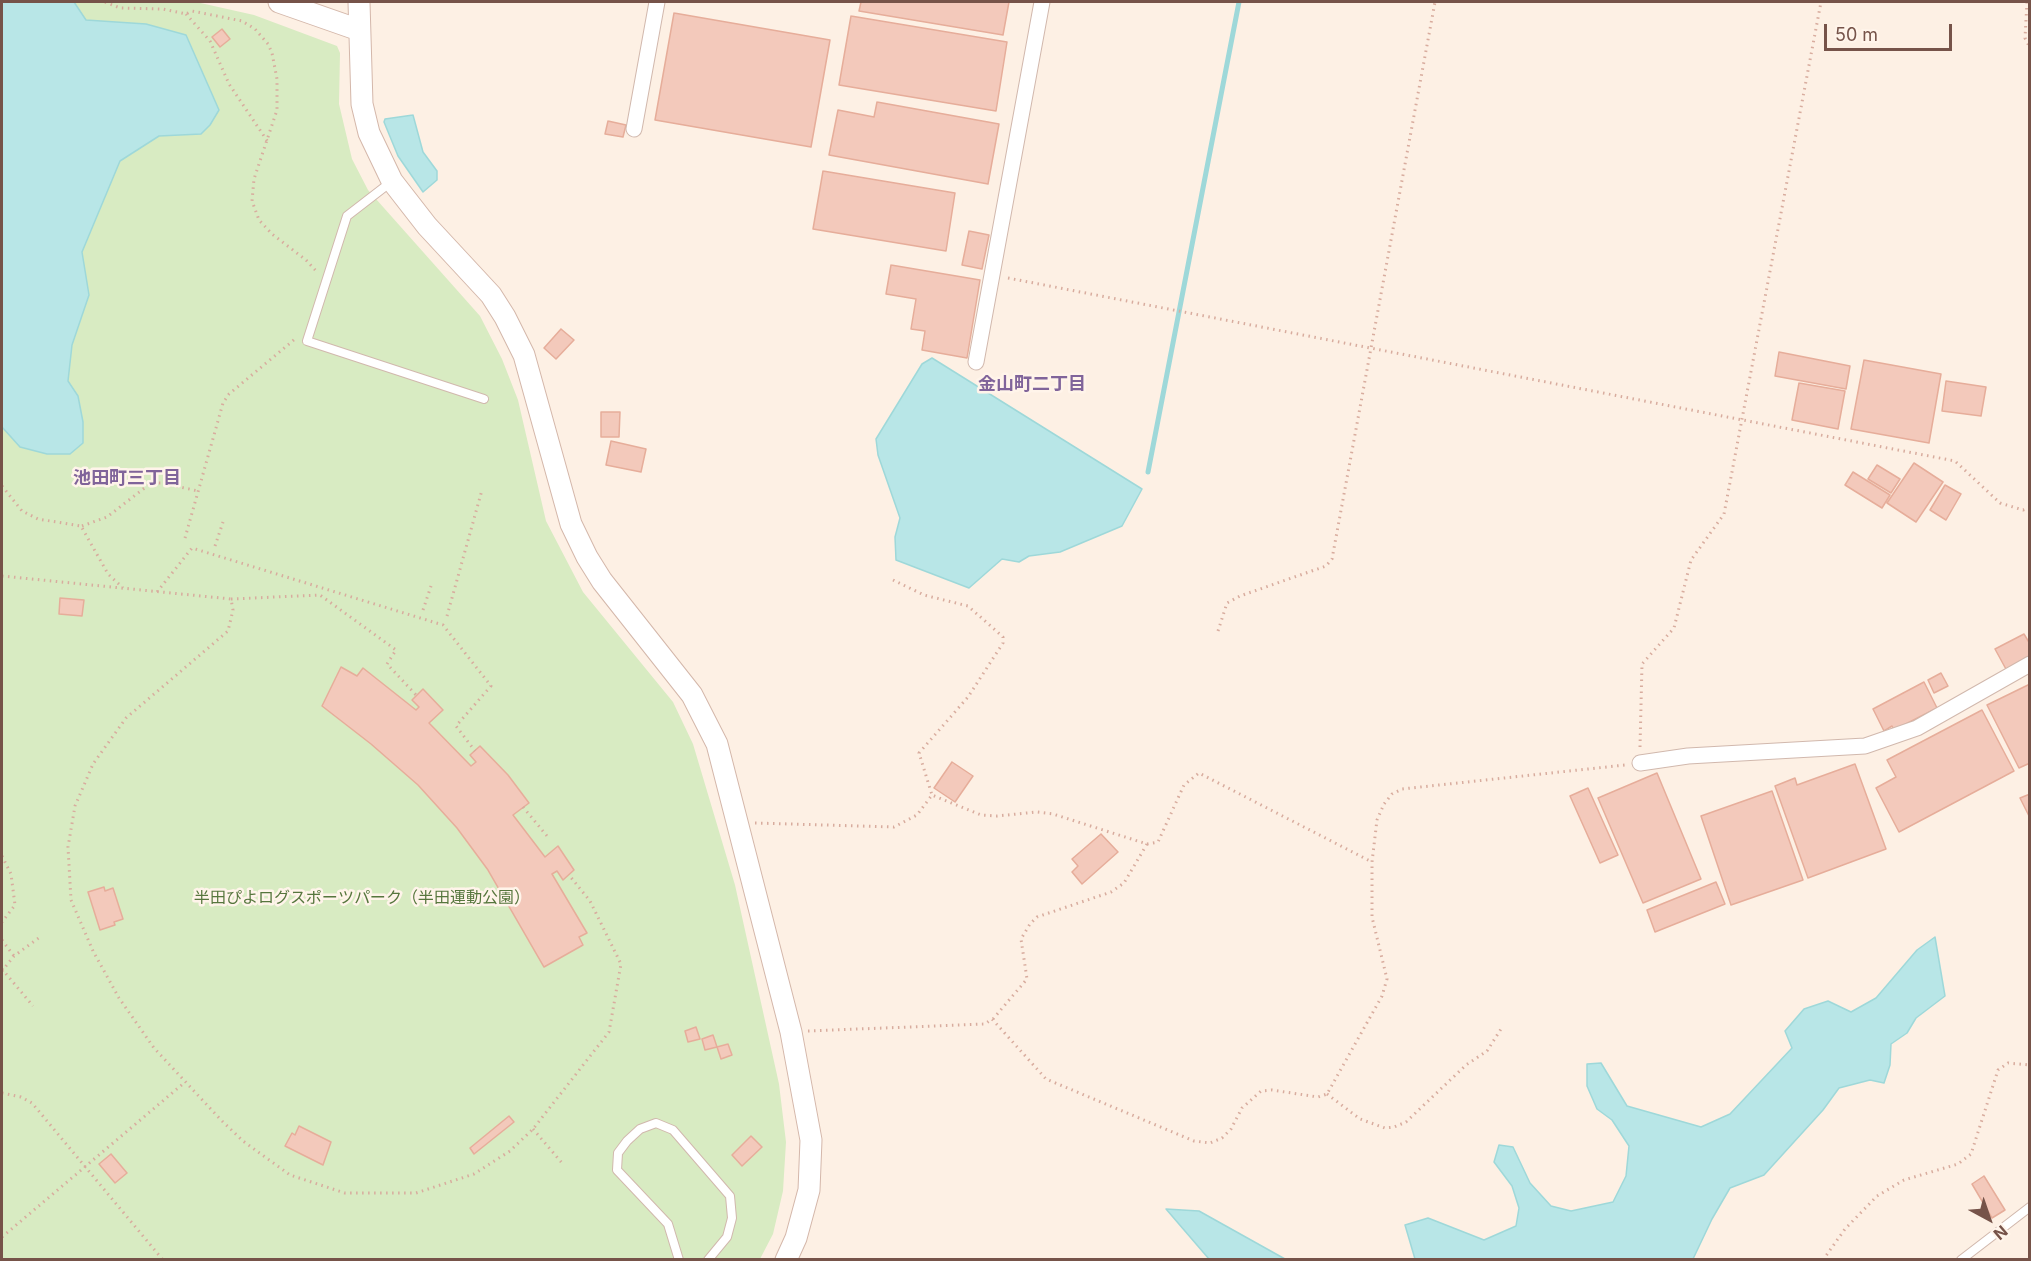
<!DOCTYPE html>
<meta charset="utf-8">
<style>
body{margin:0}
#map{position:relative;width:2031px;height:1261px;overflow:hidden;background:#fdf0e4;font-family:Inter,sans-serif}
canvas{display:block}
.frame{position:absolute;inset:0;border:3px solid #765349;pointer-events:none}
.north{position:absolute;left:1959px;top:1189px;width:60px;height:60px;-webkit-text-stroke:4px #fff4ea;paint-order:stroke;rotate:140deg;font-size:16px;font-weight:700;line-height:24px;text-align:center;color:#765349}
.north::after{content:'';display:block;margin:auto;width:21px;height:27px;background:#765349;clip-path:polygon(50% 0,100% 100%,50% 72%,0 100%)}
.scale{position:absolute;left:1824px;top:24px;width:128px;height:27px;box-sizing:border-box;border:3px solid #765349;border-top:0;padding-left:8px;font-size:18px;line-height:21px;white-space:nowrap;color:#765349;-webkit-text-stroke:4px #fff4ea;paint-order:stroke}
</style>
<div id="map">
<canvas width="2031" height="1261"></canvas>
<div class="frame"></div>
<div class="north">N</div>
<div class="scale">50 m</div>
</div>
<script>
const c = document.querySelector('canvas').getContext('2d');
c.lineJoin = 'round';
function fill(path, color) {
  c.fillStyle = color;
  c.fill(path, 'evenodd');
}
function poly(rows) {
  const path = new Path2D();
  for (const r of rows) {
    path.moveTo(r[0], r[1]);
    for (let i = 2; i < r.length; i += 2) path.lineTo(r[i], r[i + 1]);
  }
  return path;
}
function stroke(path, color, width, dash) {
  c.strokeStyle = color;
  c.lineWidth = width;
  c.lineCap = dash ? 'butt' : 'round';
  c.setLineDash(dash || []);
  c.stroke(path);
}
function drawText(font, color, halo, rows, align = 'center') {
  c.font = font + ' Inter,"Noto Sans JP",sans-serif';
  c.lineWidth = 5;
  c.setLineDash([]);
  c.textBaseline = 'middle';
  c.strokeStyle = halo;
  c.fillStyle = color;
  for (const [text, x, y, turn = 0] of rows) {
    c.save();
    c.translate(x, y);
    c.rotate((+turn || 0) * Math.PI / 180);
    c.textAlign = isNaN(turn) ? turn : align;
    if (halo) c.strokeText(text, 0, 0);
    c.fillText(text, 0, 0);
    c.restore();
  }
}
fill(poly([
 [2,2,196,2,254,15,337,46,340,53,339,104,352,159,368,190,480,316,502,359,518,400,546,521,583,592,673,702,693,744,735,885,779,1084,786,1142,783,1191,773,1234,760,1259,2,1259]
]), '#d8ebc2');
const water = poly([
 [2,2,74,2,86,20,146,24,186,35,219,110,210,125,201,134,159,136,120,161,82,252,89,295,72,345,68,381,78,396,83,422,83,443,70,454,47,454,20,447,2,427,2,2],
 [413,115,423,152,437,171,437,180,423,192,398,156,384,122,385,119,413,115],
 [932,358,1142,489,1122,526,1060,552,1029,556,1019,562,1002,559,969,588,896,560,895,537,900,518,878,455,876,439,922,364,932,358],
 [1935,937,1945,996,1916,1018,1907,1033,1891,1044,1890,1065,1884,1083,1870,1080,1839,1088,1823,1110,1764,1175,1730,1188,1712,1219,1693,1259,1415,1259,1405,1225,1428,1218,1484,1240,1516,1226,1519,1208,1512,1186,1494,1162,1499,1145,1513,1147,1530,1183,1551,1206,1571,1211,1613,1202,1626,1176,1629,1146,1612,1120,1597,1109,1587,1086,1587,1064,1601,1063,1627,1106,1701,1127,1730,1114,1792,1048,1785,1031,1804,1009,1828,1001,1851,1012,1876,998,1917,950,1935,937],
 [1166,1209,1199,1211,1285,1259,1209,1259,1166,1209]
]);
fill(water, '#b8e6e7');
stroke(water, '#9ed8d9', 1.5);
stroke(poly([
 [1148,472,1239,2]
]), '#9ed8d9', 5);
const building = poly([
 [861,2,1009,2,1003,35,859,11,861,2],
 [674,13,830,40,811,147,655,120,674,13],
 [851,16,1007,42,996,111,839,85,851,16],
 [222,29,230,39,220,47,212,37,222,29],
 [877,102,999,124,988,184,829,155,838,110,874,117,877,102],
 [608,121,626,125,623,137,605,134,608,121],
 [823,171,955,193,946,251,813,229,823,171],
 [969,231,989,235,982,269,962,265,969,231],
 [891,265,980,280,967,358,922,350,925,331,911,329,916,299,886,294,891,265],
 [561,329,574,340,556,359,544,348,561,329],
 [1779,352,1850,366,1846,389,1775,376,1779,352],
 [1864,360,1941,374,1929,443,1851,429,1864,360],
 [1946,381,1986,387,1981,416,1942,411,1946,381],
 [1799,383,1845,391,1838,429,1792,420,1799,383],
 [601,412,620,412,619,437,601,437,601,412],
 [611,441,646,449,641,472,606,465,611,441],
 [1914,463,1943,482,1916,522,1887,503,1914,463],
 [1877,465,1900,479,1891,493,1868,479,1877,465],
 [1853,472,1890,495,1882,508,1845,485,1853,472],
 [1945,485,1961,494,1946,520,1930,510,1945,485],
 [60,598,84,600,82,616,59,614,60,598],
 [2024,634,2030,644,2030,659,2007,671,1995,649,2024,634],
 [341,667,357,676,363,668,416,710,419,707,412,700,423,689,443,710,429,723,471,766,476,762,470,755,480,746,508,775,529,803,513,815,545,857,558,846,574,870,563,880,557,871,552,874,587,933,579,937,583,945,544,967,488,870,457,828,418,785,371,744,322,706,341,667],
 [1941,673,1948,686,1934,693,1928,680,1941,673],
 [1924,682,1937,708,1894,730,1892,726,1884,731,1873,709,1924,682],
 [2030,684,2030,763,2019,768,1987,705,2030,684],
 [1982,710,2014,771,1899,832,1876,788,1896,777,1887,760,1982,710],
 [952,762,973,776,955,802,934,788,952,762],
 [1855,764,1886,849,1808,878,1775,786,1795,778,1797,785,1855,764],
 [1657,773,1701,879,1643,903,1598,798,1657,773],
 [1588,788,1618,855,1600,863,1570,796,1588,788],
 [1772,791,1803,880,1731,905,1701,816,1772,791],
 [2030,794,2030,818,2020,798,2030,794],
 [1101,834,1118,852,1082,884,1072,872,1078,866,1072,859,1101,834],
 [1716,882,1725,904,1655,932,1647,910,1716,882],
 [104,887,105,891,113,888,123,919,114,922,115,925,100,930,88,892,104,887],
 [696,1027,700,1039,688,1042,685,1031,696,1027],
 [713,1035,717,1047,705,1050,702,1039,713,1035],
 [728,1044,732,1055,721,1059,717,1047,728,1044],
 [509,1116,514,1122,474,1154,470,1148,509,1116],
 [299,1126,331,1142,323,1165,285,1146,292,1133,295,1135,299,1126],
 [751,1136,762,1147,742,1166,732,1155,751,1136],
 [111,1154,127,1173,115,1183,99,1164,111,1154],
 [1984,1176,2005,1210,1992,1218,1972,1184,1984,1176]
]);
fill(building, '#f3c9bb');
stroke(building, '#e6ad9a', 1.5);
const lane = poly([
 [391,182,347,216,307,341,484,399],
 [679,1260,668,1224,617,1170,618,1153,627,1141,640,1129,656,1123,673,1130,730,1196,732,1218,727,1237,708,1260],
 [1961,1260,2030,1207]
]);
const street = poly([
 [634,129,657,2],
 [976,362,1042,2],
 [1640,763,1688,756,1865,746,1917,728,2030,664]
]);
const secondary = poly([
 [279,2,359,30],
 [359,2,362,104,369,133,392,181,427,226,491,295,505,317,524,355,571,524,587,557,602,581,692,695,717,744,791,1032,811,1140,809,1190,796,1238,786,1260]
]);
stroke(lane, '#d1b8ad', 10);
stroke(street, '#d1b8ad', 17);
stroke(secondary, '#d4b7aa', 23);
stroke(poly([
 [105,2,120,8,163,9,186,14,192,11,242,21,255,29,268,44,272,53,277,79,277,110,254,179,252,201,259,220,272,234,306,260,317,272],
 [2027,2,2025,38,2030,48],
 [186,14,210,41,229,84,268,142],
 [1008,278,1955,461,2000,503,2023,510,2030,508],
 [2,486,22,511,38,519,81,526,108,574,123,588],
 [82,526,107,517,151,483,162,483,198,491],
 [185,538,223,403,229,394,295,339],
 [215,546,223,522],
 [2,576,231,599,233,610,228,631,126,718,93,764,75,806,68,847,71,900,93,951,119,998,154,1048,221,1120,243,1141,290,1175,345,1193,416,1193,474,1174,510,1151,533,1129,609,1032,621,964,590,901,569,875],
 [893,580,924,595,968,606,1003,637,1003,643,968,697,919,753,932,795],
 [157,592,192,548,443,625,491,686,456,726,475,751],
 [231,599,320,595,396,650,387,664,417,696],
 [423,610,431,586],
 [447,616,482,490],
 [1218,631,1227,603,1240,596,1326,566,1332,559,1435,2],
 [1640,747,1642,664,1674,628,1691,560,1724,514,1821,2],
 [523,807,547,836],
 [755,823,894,827,917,815,932,795,981,815,997,816,1037,812,1053,814,1147,844,1158,842,1184,785,1199,773,1372,862],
 [2,856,11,874,15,905,2,922],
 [2,940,14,956],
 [2,969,33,1006],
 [2,971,14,956,40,937],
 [993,1019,1027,979,1021,939,1030,924,1037,917,1111,892,1124,883,1147,844],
 [808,1031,985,1024,992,1019,1046,1079,1194,1141,1210,1143,1222,1138,1231,1129,1242,1108,1261,1091,1272,1090,1318,1097,1327,1094,1382,996,1387,979,1372,917,1372,862,1377,820,1384,804,1392,794,1402,789,1625,765],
 [2,1093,21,1097,32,1103,163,1260],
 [1327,1094,1360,1119,1385,1128,1394,1127,1406,1122,1466,1065,1487,1051,1501,1029],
 [533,1129,562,1163],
 [2,1237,184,1083],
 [1823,1260,1845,1229,1877,1196,1904,1180,1958,1164,1971,1154,1998,1070,2008,1063,2030,1065]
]), '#d8ac9e', 3, [1.5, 4.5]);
stroke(lane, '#fff', 8);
stroke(street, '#fff', 15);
stroke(secondary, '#fff', 21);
drawText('16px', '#56763d', '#fff4ea', [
 ["半田ぴよログスポーツパーク（半田運動公園）",362,898]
]);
drawText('bold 18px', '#80649a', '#fff4ea', [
 ["金山町二丁目",1032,385],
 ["池田町三丁目",127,479]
]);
</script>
